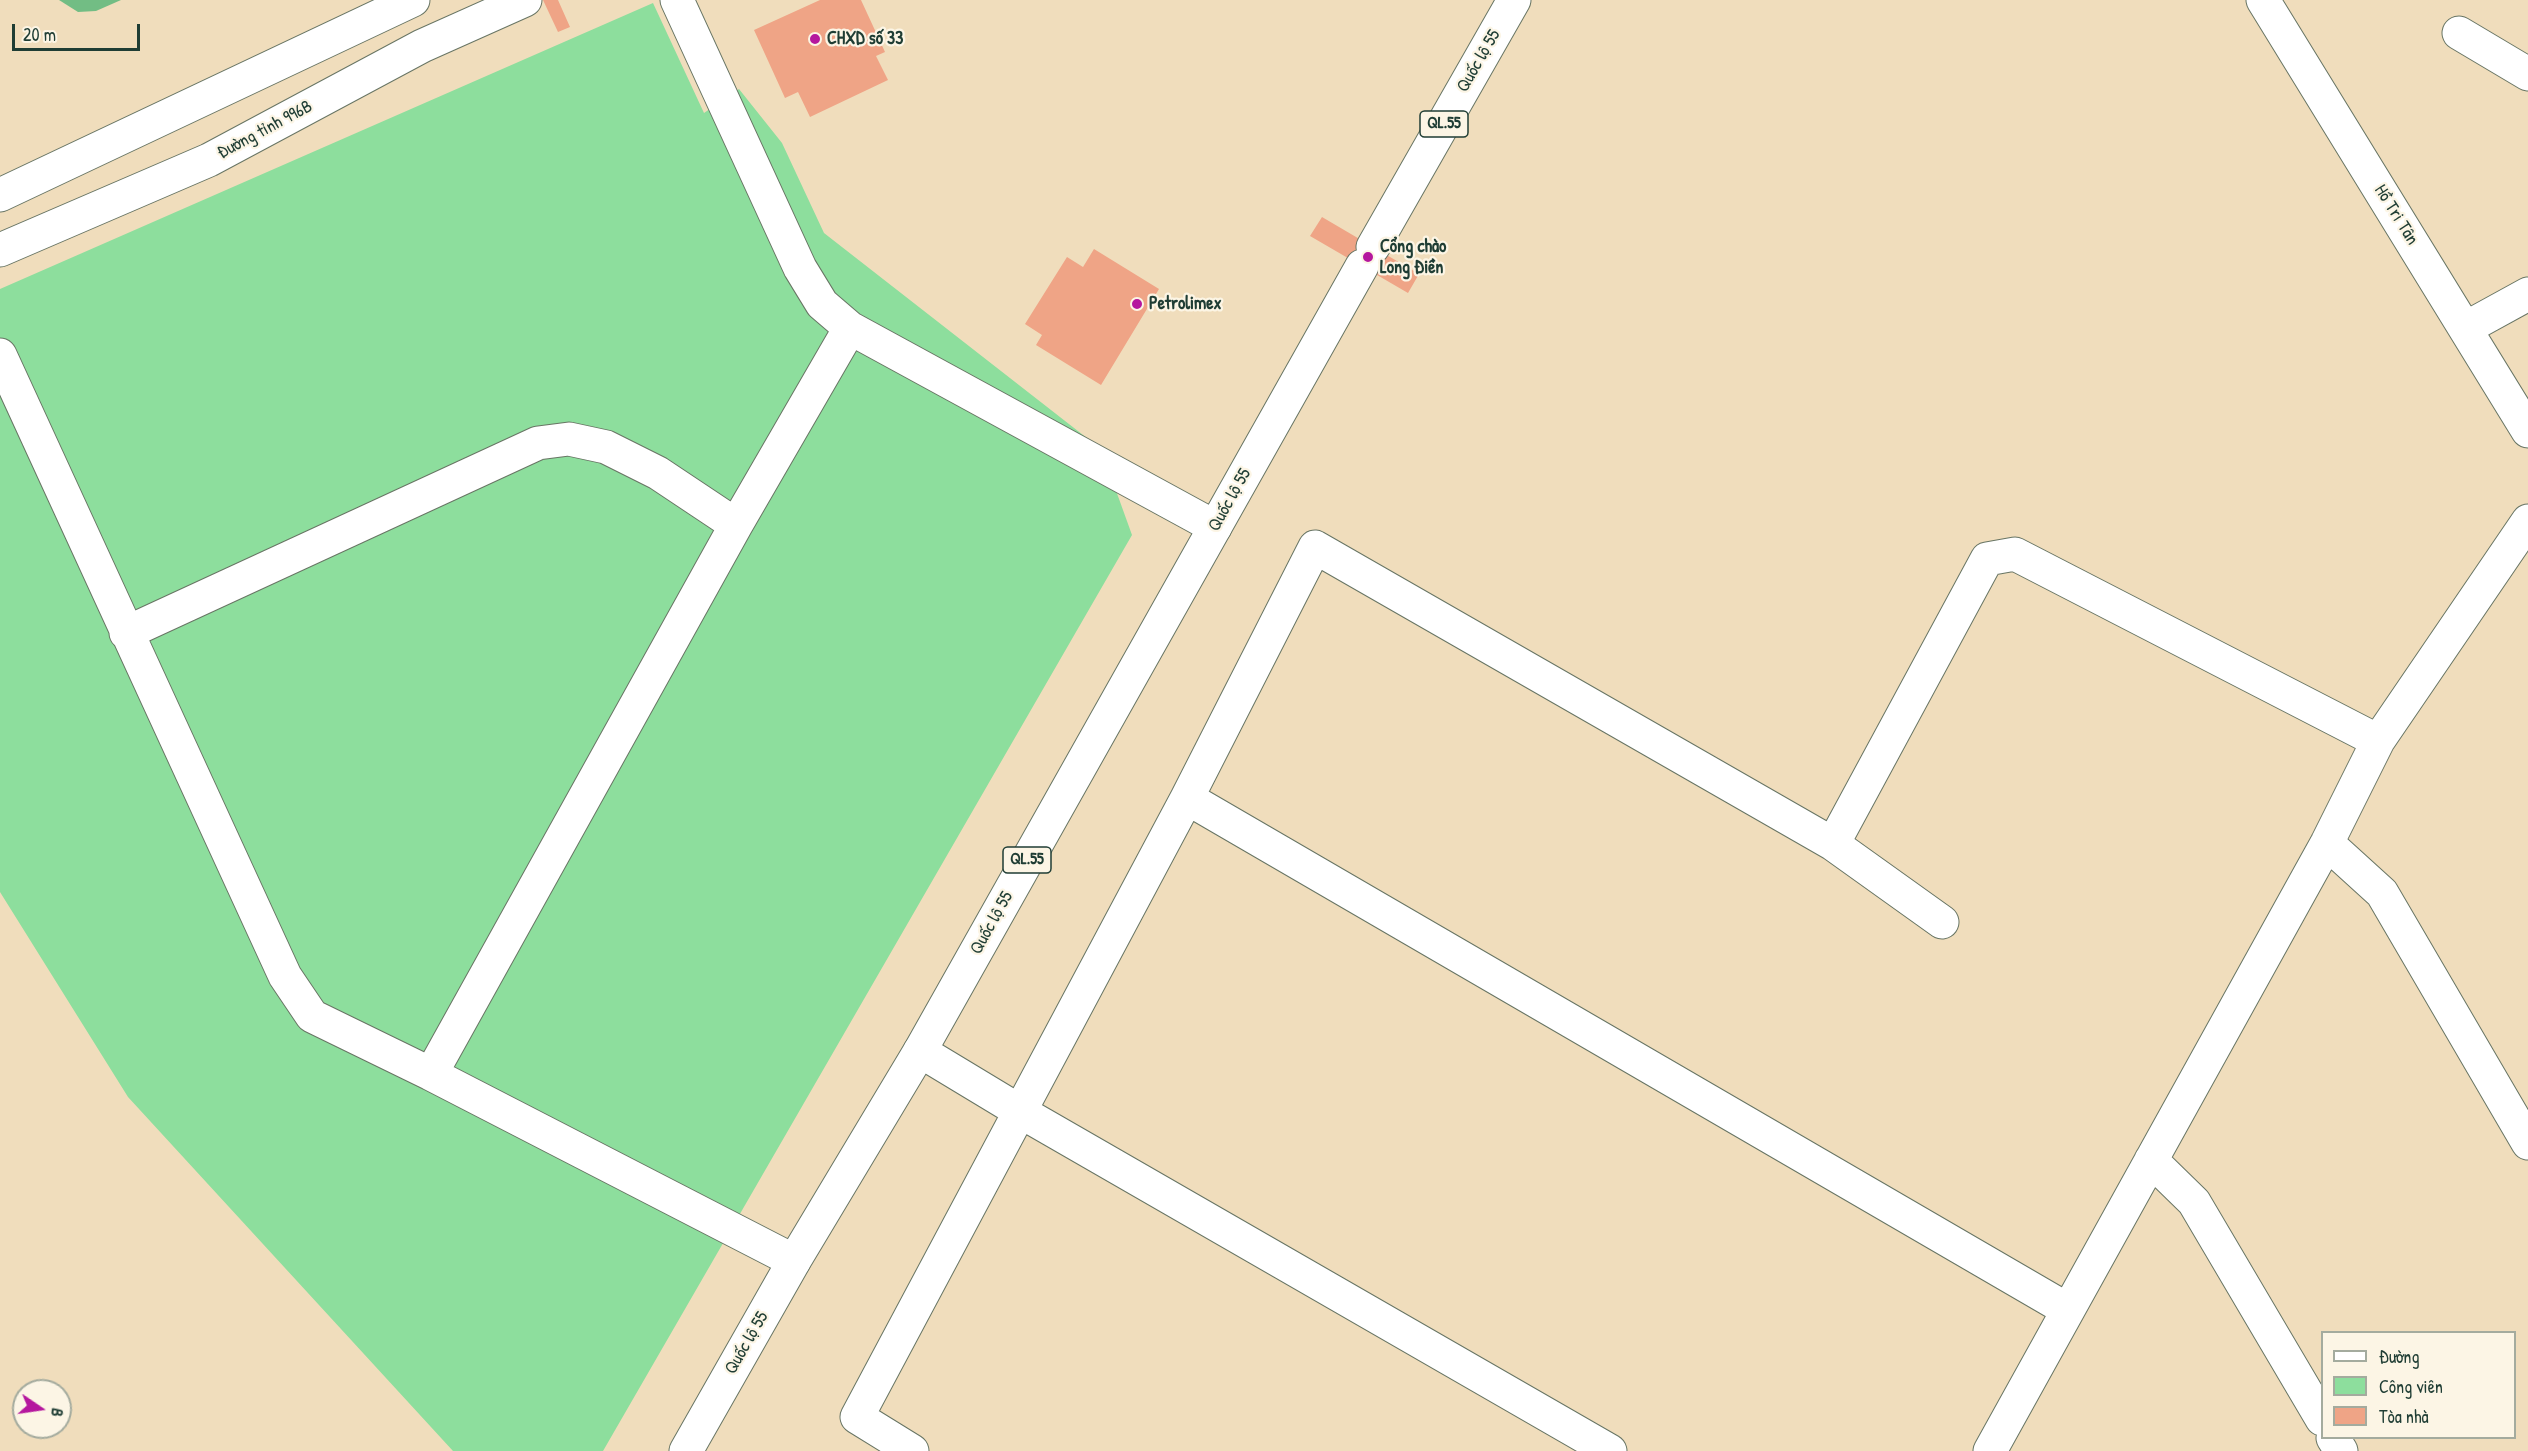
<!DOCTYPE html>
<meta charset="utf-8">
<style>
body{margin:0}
#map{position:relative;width:2528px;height:1451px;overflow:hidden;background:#f0ddbc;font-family:"Patrick Hand",sans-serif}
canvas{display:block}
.legend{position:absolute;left:2321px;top:1331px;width:195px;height:108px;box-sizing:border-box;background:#fcf5e5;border:2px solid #a4ab9e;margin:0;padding:8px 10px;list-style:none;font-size:18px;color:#1f3d34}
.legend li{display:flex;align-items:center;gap:12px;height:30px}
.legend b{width:30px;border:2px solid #a4ab9e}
.north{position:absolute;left:12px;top:1379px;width:60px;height:60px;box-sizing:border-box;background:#fcf5e5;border:2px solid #a4ab9e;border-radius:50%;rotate:103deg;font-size:16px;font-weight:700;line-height:24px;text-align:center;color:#1f3d34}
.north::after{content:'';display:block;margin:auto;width:21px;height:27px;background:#b5179e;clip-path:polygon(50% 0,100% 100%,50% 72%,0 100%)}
.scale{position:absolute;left:12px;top:24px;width:128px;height:27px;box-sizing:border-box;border:3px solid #1f3d34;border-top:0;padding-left:8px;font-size:18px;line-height:21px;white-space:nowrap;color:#1f3d34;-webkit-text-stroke:4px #fcf5e5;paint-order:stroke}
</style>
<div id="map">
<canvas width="2528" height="1451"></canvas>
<ul class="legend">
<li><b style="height:8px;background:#fff"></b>Đường</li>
<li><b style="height:16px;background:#8dde9d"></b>Công viên</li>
<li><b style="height:16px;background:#efa486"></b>Tòa nhà</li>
</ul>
<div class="north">B</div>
<div class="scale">20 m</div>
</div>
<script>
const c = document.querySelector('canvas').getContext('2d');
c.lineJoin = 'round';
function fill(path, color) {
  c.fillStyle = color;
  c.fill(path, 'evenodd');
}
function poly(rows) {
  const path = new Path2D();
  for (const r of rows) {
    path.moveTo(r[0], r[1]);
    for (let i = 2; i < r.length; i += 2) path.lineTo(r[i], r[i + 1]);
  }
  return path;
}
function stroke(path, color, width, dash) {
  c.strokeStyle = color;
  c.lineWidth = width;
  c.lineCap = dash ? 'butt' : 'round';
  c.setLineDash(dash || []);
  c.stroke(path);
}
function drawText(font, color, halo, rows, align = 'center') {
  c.font = font + ' "Patrick Hand",sans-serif';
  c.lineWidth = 4.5;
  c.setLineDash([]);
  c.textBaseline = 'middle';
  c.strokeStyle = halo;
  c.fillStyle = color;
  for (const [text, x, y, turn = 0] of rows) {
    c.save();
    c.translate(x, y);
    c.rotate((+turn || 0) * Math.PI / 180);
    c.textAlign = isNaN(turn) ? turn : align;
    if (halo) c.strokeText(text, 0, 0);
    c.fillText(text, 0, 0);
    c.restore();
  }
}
fill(poly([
 [653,3,704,113,739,89,782,143,824,233,1101,449,1132,535,603,1451,453,1451,128,1097,0,892,0,289]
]), '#8dde9d');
fill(poly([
 [59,0,121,0,96,11,78,12]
]), '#72bd84');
fill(poly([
 [543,0,558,0,570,27,558,32],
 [820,0,861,0,885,52,876,56,888,80,810,117,798,92,785,98,754,30],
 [1322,217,1419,274,1408,293,1310,236],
 [1094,249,1159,289,1101,385,1036,345,1042,335,1025,324,1067,257,1083,267]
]), '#efa486');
const minor = poly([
 [677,0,800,268,822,304,850,328,1215,527],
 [2263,0,2528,431],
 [2459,33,2528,74],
 [2466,328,2528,294],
 [0,355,285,976,312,1016,431,1074,794,1261],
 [126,633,538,443,569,439,606,447,658,473,736,525],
 [1187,798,2068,1310],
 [2327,843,2382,893,2528,1143],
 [1833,844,1987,559,2015,554,2378,741],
 [920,1051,1021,1112,1610,1451],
 [431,1074,736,525,850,328],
 [2151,1160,2194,1202,2322,1419],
 [2333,1438,2341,1451],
 [912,1451,857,1417,1187,798,1315,547,1833,844,1942,922],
 [1990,1451,2327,843,2378,741,2528,521]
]);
const major = poly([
 [0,195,413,0],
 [0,250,209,160,422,46,525,0]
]);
const highway = poly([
 [1373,247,1514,0],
 [686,1451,794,1261,920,1051,1362,266]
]);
stroke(minor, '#687564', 35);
stroke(major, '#687564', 35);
stroke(highway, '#687564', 35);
stroke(minor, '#fff', 33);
stroke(major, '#fff', 33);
stroke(highway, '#fff', 33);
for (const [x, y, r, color] of [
 [815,39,6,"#b5179e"],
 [1368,257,6,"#b5179e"],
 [1137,304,6,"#b5179e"]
]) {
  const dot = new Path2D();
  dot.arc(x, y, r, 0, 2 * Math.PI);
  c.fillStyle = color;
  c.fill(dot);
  stroke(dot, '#fcf5e5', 2);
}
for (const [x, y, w] of [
 [1444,124,48],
 [1027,860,48]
]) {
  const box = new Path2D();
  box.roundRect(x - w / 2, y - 13, w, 26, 4.5);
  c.fillStyle = '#fcf5e5';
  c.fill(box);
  stroke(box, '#1f3d34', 1.5);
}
drawText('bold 16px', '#1f3d34', null, [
 ["QL.55",1444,124],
 ["QL.55",1027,860]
]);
drawText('bold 18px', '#1f3d34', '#fcf5e5', [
 ["CHXD số 33",827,39],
 ["Cổng chào",1380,247],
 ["Long Điền",1380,268],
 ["Petrolimex",1149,304]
], 'left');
drawText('18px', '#1f3d34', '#fcf5e5', [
 ["Quốc lộ 55",1479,61,-60],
 ["Đường tỉnh 996B",265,130,-28],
 ["Hồ Tri Tân",2396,215,58],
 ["Quốc lộ 55",1230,500,-61],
 ["Quốc lộ 55",992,923,-61],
 ["Quốc lộ 55",747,1343,-60]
]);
</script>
